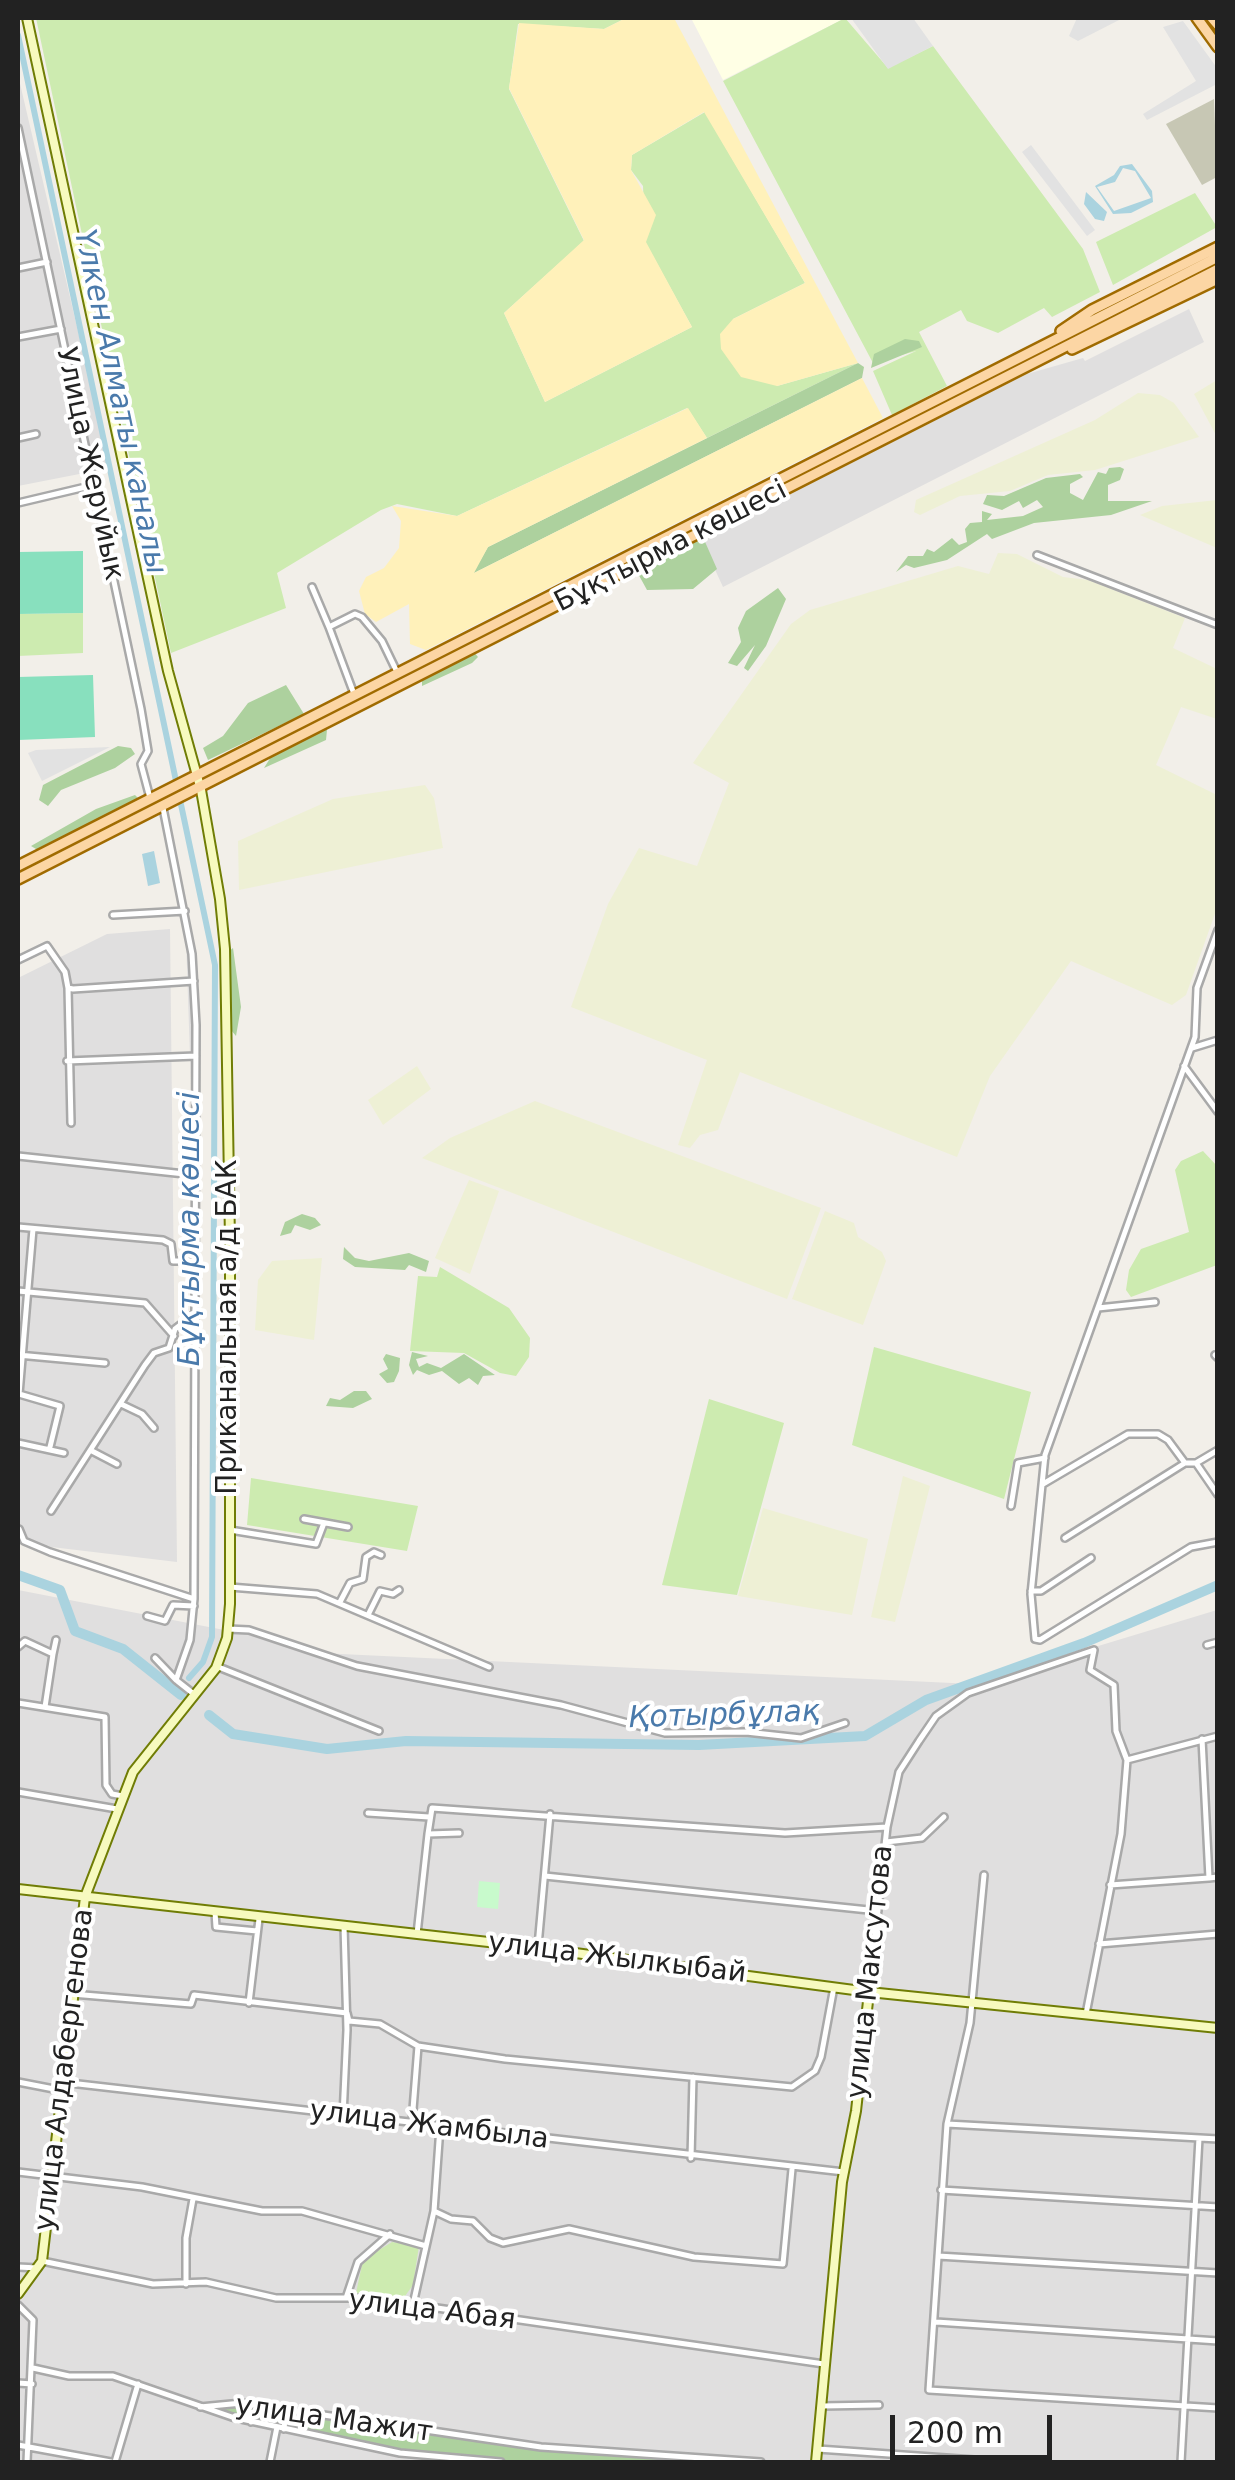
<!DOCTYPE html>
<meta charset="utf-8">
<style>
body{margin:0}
#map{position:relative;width:1235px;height:2480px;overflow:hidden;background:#f2efe9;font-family:"DejaVu Sans",sans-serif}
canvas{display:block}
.frame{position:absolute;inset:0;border:20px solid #222;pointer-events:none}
.scale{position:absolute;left:890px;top:2415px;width:162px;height:45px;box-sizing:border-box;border:5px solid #222;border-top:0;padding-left:12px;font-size:30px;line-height:35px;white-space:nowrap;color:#222;-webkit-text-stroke:8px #fff;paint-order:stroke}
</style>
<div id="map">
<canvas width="1235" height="2480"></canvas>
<div class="frame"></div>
<div class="scale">200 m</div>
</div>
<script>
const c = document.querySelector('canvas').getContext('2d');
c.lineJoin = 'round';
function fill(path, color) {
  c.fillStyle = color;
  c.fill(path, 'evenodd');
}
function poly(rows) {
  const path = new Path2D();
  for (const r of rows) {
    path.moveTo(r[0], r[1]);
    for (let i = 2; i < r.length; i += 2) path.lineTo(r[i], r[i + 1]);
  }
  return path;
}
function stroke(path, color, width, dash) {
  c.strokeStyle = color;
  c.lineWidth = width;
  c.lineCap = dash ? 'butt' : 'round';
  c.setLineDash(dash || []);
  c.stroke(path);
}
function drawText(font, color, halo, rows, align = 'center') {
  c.font = font + ' "DejaVu Sans",sans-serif';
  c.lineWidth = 8;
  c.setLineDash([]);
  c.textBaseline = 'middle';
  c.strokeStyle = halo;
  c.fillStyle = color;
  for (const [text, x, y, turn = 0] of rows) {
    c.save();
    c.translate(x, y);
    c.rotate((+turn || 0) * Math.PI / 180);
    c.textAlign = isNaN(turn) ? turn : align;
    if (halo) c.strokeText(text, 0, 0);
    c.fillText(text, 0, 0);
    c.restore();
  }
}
fill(poly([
 [18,75,110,468,18,486],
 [1189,309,1204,342,723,587,701,539,1027,374,1083,358,1085,361],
 [185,909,196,1025,194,1175],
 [170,929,177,1562,18,1543,18,978,107,934],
 [18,1590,281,1641,320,1653,973,1684,1217,1610,1217,2462,18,2462]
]), '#e0dfdf');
fill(poly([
 [691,18,845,18,723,80]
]), '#ffffe5');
fill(poly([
 [1214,99,1217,177,1202,185,1166,124]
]), '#c7c7b4');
fill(poly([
 [1217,380,1217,437,1194,394],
 [1138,393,1160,395,1174,403,1199,437,1095,470,1048,475,1010,491,960,496,920,515,914,512,916,500,1095,420],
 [1217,500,1217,548,1140,515,1162,506],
 [998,553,1017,554,1063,577,1088,580,1185,618,1173,648,1217,669,1217,719,1181,707,1156,765,1217,795,1217,908,1186,995,1172,1005,1071,961,990,1076,957,1157,740,1072,718,1130,700,1135,690,1148,678,1145,707,1060,571,1007,608,904,639,848,697,866,729,783,693,763,791,624,810,610,958,566,989,574],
 [425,785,434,798,443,848,239,890,238,841,333,799],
 [417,1066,431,1089,383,1125,368,1100],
 [535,1101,821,1208,787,1299,422,1158,450,1138],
 [469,1180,499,1191,470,1274,435,1258],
 [825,1211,854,1223,858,1237,882,1252,886,1261,863,1325,792,1299],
 [322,1258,314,1340,255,1330,258,1280,272,1261],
 [903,1476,930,1486,895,1622,871,1617],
 [763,1508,868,1539,852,1615,738,1596]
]), '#eef0d5');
fill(poly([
 [36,18,626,18,604,29,518,24,509,89,584,241,504,313,545,402,692,327,645,242,643,186,631,170,632,155,705,112,805,283,733,319,777,386,858,363,707,438,687,408,457,516,397,504,381,510,277,573,286,608,171,653],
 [845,18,888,68,933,46,1083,249,1100,292,1052,317,1044,308,998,333,967,321,961,310,919,332,947,386,892,415,873,371,916,351,873,363,723,81],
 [1195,193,1217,227,1113,285,1096,242],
 [851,448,853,450,449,652,451,650],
 [83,613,83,653,18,656,18,614],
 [307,724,145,810,142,806],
 [1203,1151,1217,1166,1217,1265,1131,1297,1126,1290,1129,1270,1141,1249,1189,1232,1175,1170,1181,1161],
 [440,1267,509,1308,530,1338,529,1357,516,1376,500,1373,464,1353,410,1351,418,1276,437,1277],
 [874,1347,1031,1392,1004,1499,852,1445],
 [709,1399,784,1423,737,1595,662,1585],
 [251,1478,418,1506,407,1551,247,1525],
 [392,2242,419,2246,413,2285,405,2296,392,2298,356,2293,363,2260]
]), '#cdebb0');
fill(poly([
 [905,339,919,341,922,347,871,368,874,354],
 [858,363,864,367,862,378,472,574,488,547],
 [1120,467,1124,469,1120,480,1108,485,1108,501,1152,501,1111,515,1034,523,992,539,987,534,947,560,914,568,906,565,896,572,908,556,923,556,927,549,934,552,952,538,959,545,967,542,965,529,970,523,982,522,982,511,992,514,987,520,1023,516,1043,507,1037,500,1023,508,1019,501,1002,510,983,504,987,495,1004,496,1046,478,1080,474,1083,477,1070,484,1070,493,1083,500,1098,472,1106,474,1109,468],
 [702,535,717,569,693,589,647,590,636,570],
 [778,588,786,599,766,646,748,671,744,668,755,645,737,666,728,663,741,642,738,628,746,611],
 [474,652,478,657,472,663,422,686,422,680],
 [286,685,304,714,208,760,203,748,223,736,248,703],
 [322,729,327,730,326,740,264,768,274,752],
 [118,746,131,748,135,754,115,768,61,790,48,806,39,800,43,785],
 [135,795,139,799,136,803,41,852,31,846,96,809],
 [233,948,241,1007,236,1036,231,1030,228,952],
 [302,1214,315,1218,321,1225,310,1230,295,1225,291,1233,280,1236,285,1222],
 [344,1247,355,1258,369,1261,409,1253,429,1261,426,1272,409,1265,405,1270,355,1267,343,1259],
 [412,1352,428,1356,416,1359,419,1367,427,1363,441,1368,464,1354,495,1375,483,1376,478,1385,469,1378,459,1384,442,1371,429,1375,417,1370,413,1375,409,1365],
 [386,1354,400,1358,399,1371,394,1382,387,1383,379,1374,388,1369,383,1359],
 [354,1391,366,1391,372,1399,353,1408,326,1406,330,1398,340,1400],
 [233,2403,541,2447,759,2462,500,2462,402,2451,233,2418,215,2405]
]), '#add19e');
fill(poly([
 [626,18,674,18,858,363,777,386,741,377,721,349,720,334,733,319,805,283,704,112,632,155,631,170,656,215,646,242,692,327,545,402,504,313,584,240,509,88,519,23,604,29],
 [862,378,883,418,426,650,410,644,409,604,376,622,365,614,359,591,366,577,384,568,399,548,401,521,392,506,457,516,688,408,707,438,488,547,474,573]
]), '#fff1ba');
fill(poly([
 [479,1881,500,1883,498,1909,477,1907]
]), '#c8facc');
fill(poly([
 [83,551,83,613,18,614,18,552],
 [93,675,95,737,18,740,18,677]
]), '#88e0be');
fill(poly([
 [851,18,913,18,933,46,888,69],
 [1077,18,1123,18,1078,41,1069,36],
 [1183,21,1217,68,1217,84,1147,120,1143,114,1196,81,1163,27],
 [1031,145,1095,230,1087,236,1022,152],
 [110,747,42,781,28,753,36,750]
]), '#e2e2e2');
fill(poly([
 [1132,164,1152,191,1153,202,1131,213,1113,214,1095,186,1114,175,1120,166],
 [1123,168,1135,171,1151,198,1114,211,1097,187,1115,182],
 [1086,192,1107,212,1104,221,1095,219,1084,204],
 [154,851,160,883,148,886,142,854]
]), '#aad3df');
stroke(poly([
 [18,35,215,965,212,1637,203,1662,189,1678],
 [18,2284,19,2283]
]), '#aad3df', 6);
stroke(poly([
 [18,1575,60,1590,75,1631,123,1649,181,1695],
 [209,1715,233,1734,327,1749,406,1741,699,1745,865,1736,926,1700,1084,1643,1218,1585]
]), '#aad3df', 10);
const street = poly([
 [18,128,141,709,148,751,141,764,150,798],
 [18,268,47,262],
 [18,337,61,329],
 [18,438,36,434],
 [18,503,94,485],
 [1037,555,1218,625],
 [312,587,329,627,355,614,362,617,382,641,397,672],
 [329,627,354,694],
 [163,808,192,954,196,1025,194,1599,190,1640,176,1680,195,1695],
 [113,915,185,911],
 [1218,930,1197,988,1195,1037,1045,1455,1031,1594,1035,1639,1040,1640,1191,1547,1218,1542],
 [18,960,47,946,65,972,68,988,73,989,194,981],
 [68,988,71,1123],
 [1192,1048,1218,1040],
 [67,1061,196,1056],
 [1184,1066,1218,1112],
 [18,1156,194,1175],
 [18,1227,163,1240,171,1244,173,1261,192,1261],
 [18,1291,145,1303,174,1336],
 [1098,1308,1155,1302],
 [18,1355,105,1363],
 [1215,1355,1218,1358],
 [19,1394,33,1229],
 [19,1394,60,1406,50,1447],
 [121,1404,142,1414,154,1428],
 [18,1443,64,1453],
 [1218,1450,1196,1463,1218,1495],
 [92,1451,117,1464],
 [1043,1484,1128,1434,1158,1434,1168,1440,1185,1463],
 [1011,1506,1018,1463,1045,1458],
 [51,1511,145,1365,154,1353,169,1348,175,1329,193,1315],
 [304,1519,348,1527],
 [19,1529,24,1541,50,1552,194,1599],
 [230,1530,316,1544,324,1523],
 [1065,1538,1185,1463,1196,1463],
 [230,1587,317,1594,489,1667],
 [1031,1591,1041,1591,1091,1558],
 [340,1602,350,1583,363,1579,366,1557,374,1552,381,1555],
 [368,1615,380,1591,393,1594,399,1590],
 [147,1616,165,1621,173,1605,194,1606],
 [228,1629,249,1630,357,1666,561,1705,665,1733,746,1732,801,1738,845,1723],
 [1207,1645,1218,1642],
 [18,1647,25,1641,53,1654,45,1707],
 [53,1654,56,1640],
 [155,1658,176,1680],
 [216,1666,379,1731],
 [18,1703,105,1717,106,1785,112,1794,123,1796],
 [1202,1739,1209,1878,1218,1877],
 [1127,1760,1218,1736],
 [18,1792,117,1809],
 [368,1813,429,1817],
 [428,1834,432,1808,785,1833,887,1827],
 [886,1842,922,1838,944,1817],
 [984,1875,970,2023,947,2124,929,2390,1218,2408],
 [545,1876,878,1911],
 [1110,1885,1209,1878],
 [215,1912,216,1927,257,1931],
 [417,1934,428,1834,459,1833],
 [1099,1944,1218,1934],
 [538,1946,550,1814],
 [869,1992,887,1827,899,1772,919,1741,936,1716,968,1693,1094,1650,1090,1670,1114,1685,1116,1731,1127,1760,1121,1834,1086,2014],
 [72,1994,191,2004,194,1995,347,2013,349,2021,380,2024,418,2046],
 [249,2003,259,1919],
 [18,2082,54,2089,61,2082,844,2172],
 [343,2116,347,2030,344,1926],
 [412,2122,418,2046,505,2059,792,2087,815,2071,821,2057,834,1987],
 [947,2124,1218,2139],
 [691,2158,693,2077],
 [18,2172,142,2187,262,2211,302,2211,426,2246],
 [941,2190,1218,2207],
 [434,2211,451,2219,473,2221,490,2238,503,2243,569,2229,694,2257,783,2264,792,2169],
 [938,2256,1218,2273],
 [42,2261,153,2284,206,2282,276,2298,368,2298,824,2364],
 [18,2267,38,2268],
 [186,2284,186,2238,193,2199],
 [346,2298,358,2262,390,2234],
 [18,2305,33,2320,27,2462],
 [417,2305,414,2300,434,2211,440,2127],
 [936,2322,1218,2341],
 [33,2368,69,2376,113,2376,232,2417,400,2453,501,2462],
 [18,2383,32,2384],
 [242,2403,251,2422],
 [822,2406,879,2405],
 [200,2407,242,2403,541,2447,761,2462],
 [284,2429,286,2409],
 [18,2445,111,2462],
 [818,2449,1003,2462],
 [115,2462,138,2384],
 [270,2462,277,2427],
 [1181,2462,1199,2138]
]);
const secondary = poly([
 [18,1889,515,1945,869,1992,1218,2028],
 [18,2294,42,2261,85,1897,133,1772,216,1668,227,1638,230,1604,230,1240,225,949,220,899,201,790,168,671,27,18],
 [816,2462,842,2182,856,2111,869,1992]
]);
const primary = poly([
 [1197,18,1218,47],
 [1212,18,1218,25],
 [1061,331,1092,310,1218,247],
 [1072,349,1218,279],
 [18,866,1218,257],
 [18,879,1218,269]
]);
stroke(street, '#a9a9a9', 10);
stroke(secondary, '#707d05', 12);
stroke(primary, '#a06b00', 14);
stroke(street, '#fff', 5);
stroke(secondary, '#f7fabf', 8);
stroke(primary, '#fcd6a4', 9);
drawText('28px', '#222', '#fff', [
 ["Улица Жеруйык",89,464,78],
 ["Бұқтырма көшесі",671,547,-27],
 ["Приканальная а/д БАК",229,1327,-90],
 ["улица Жылкыбай",617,1959,7],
 ["улица Максутова",871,1972,-84],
 ["улица Алдабергенова",65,2070,-83],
 ["улица Жамбыла",429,2126,7],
 ["улица Абая",432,2311,7],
 ["улица Мажит",334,2420,8]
]);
drawText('italic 30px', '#4a7aab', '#fff', [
 ["Үлкен Алматы каналы",119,402,78],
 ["Бұқтырма көшесі",191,1229,-90],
 ["Қотырбұлақ",724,1716,-2]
]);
</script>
